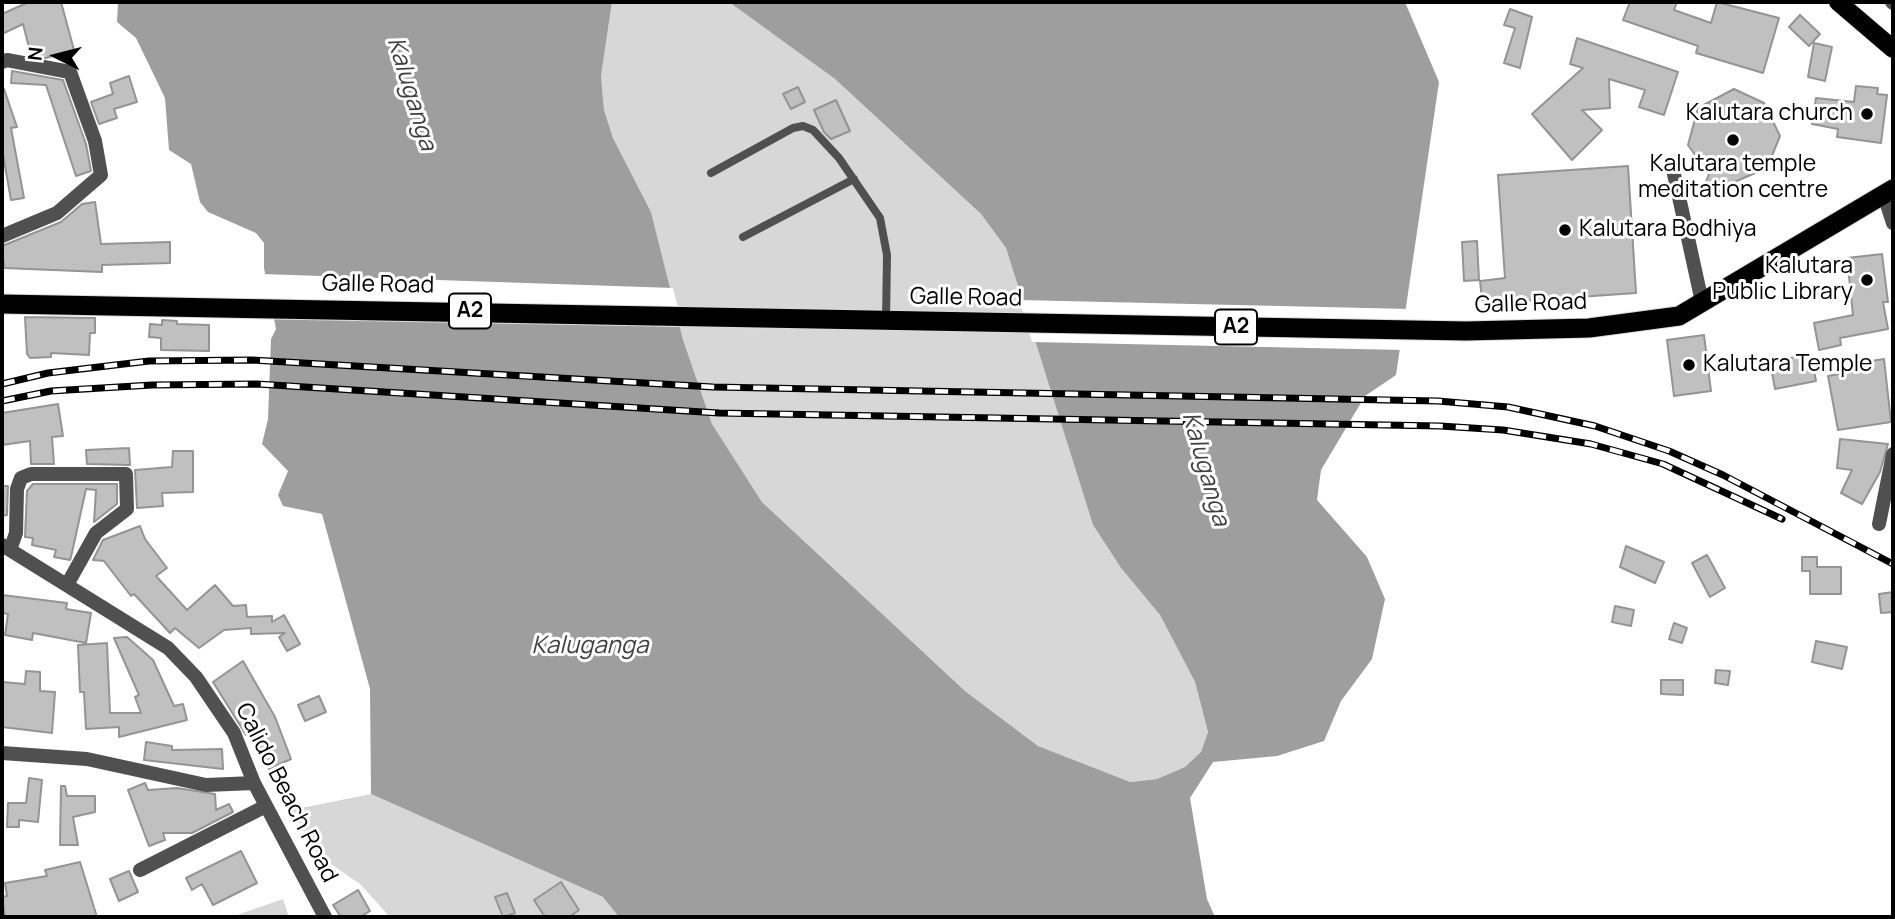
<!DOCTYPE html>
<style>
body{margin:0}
#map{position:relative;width:1895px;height:919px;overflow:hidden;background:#fff;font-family:Manrope,sans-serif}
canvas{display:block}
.frame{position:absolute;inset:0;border:4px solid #000;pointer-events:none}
.north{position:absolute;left:21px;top:21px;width:70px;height:70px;-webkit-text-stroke:5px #fff;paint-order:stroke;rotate:276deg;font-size:19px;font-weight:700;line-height:28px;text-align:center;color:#000}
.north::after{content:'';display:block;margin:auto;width:24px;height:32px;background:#000;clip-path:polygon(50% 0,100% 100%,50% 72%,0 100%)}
</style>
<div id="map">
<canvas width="1895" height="919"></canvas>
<div class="frame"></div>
<div class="north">N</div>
</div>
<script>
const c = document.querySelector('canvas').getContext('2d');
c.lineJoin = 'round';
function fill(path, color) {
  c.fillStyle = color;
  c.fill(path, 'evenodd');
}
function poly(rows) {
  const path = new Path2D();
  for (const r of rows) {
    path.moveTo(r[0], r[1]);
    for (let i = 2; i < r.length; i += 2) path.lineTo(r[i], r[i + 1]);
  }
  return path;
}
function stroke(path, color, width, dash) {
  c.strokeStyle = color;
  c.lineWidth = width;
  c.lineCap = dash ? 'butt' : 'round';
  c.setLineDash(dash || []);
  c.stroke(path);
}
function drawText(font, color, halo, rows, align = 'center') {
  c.font = font + ' Manrope,sans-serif';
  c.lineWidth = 6;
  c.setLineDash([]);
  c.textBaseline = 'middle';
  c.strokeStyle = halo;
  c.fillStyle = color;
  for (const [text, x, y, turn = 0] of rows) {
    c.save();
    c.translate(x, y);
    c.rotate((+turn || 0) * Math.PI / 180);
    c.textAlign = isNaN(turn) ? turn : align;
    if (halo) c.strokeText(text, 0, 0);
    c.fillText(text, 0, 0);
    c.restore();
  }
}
fill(poly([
 [612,2,729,2,835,79,981,214,1006,248,1093,525,1121,568,1160,615,1195,682,1208,732,1201,752,1185,767,1157,779,1129,782,1038,746,965,691,762,502,712,424,683,341,651,212,613,138,604,110,601,76],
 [371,794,603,897,621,917,390,917,360,884,318,855,291,810],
 [283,899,289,917,231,917]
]), '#d7d7d7');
fill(poly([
 [118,2,612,2,601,76,604,110,613,138,651,212,683,340,712,424,762,502,965,691,1038,746,1130,782,1157,779,1185,767,1201,752,1208,732,1195,682,1160,615,1121,568,1093,525,1006,248,981,214,835,79,729,2,1405,2,1439,82,1396,375,1365,396,1321,470,1317,500,1367,557,1385,599,1372,659,1341,701,1324,741,1277,756,1213,762,1190,798,1207,899,1215,917,619,917,603,897,371,794,370,689,322,514,283,506,278,495,288,471,262,444,268,419,271,339,276,329,264,268,264,243,256,233,208,212,200,202,191,164,169,150,165,98,136,38,117,22]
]), '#9e9e9e');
fill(poly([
 [262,274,673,288,683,327,270,313],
 [1019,300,1410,309,1403,350,1032,342]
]), '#fff');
const building = poly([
 [29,2,61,2,74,50,46,58,31,55,23,24,2,34,2,14,29,2],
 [1630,2,1677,2,1674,10,1711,23,1717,2,1779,18,1763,73,1696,53,1698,46,1623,20,1630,2],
 [1510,9,1532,17,1520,68,1504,63,1515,28,1504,25,1510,9],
 [1800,15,1820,34,1809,46,1789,27,1800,15],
 [1577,38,1678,72,1664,115,1639,107,1645,90,1609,79,1610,108,1582,110,1602,130,1572,160,1532,114,1583,68,1570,64,1577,38],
 [1814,43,1832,47,1825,81,1808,77,1814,43],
 [12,71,63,80,86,144,91,171,76,176,46,85,11,83,12,71],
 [129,76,137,102,114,109,117,118,99,124,91,102,113,94,110,83,129,76],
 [1856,86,1878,88,1877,94,1887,95,1881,143,1837,137,1838,129,1812,124,1816,98,1854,102,1856,86],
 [798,87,805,102,791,109,783,94,798,87],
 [2,89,4,89,17,127,11,128,24,198,11,200,2,149,2,89],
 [1734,89,1764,103,1780,136,1767,168,1732,183,1728,194,1704,187,1709,174,1688,145,1698,108,1734,89],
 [836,100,850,131,831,139,824,132,814,110,836,100],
 [1628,166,1636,293,1507,302,1506,298,1482,300,1480,281,1505,278,1498,175,1628,166],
 [95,202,101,244,170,242,170,263,102,265,102,272,4,268,2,246,61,222,82,204,95,202],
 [1477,241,1479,280,1464,281,1462,242,1477,241],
 [1882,254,1888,302,1883,302,1888,329,1840,338,1841,345,1819,350,1814,323,1853,315,1847,258,1882,254],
 [25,317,95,318,95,333,90,333,89,355,51,353,51,357,30,358,27,354,25,317],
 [162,320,177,321,177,324,209,325,209,351,161,350,161,338,149,337,150,324,162,325,162,320],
 [1704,335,1711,391,1674,396,1667,340,1704,335],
 [1811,354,1816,381,1775,389,1770,362,1811,354],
 [1884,359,1891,422,1838,430,1828,376,1866,369,1865,362,1884,359],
 [58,404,63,436,52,437,54,464,31,464,30,441,2,445,2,413,58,404],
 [1840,439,1888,444,1880,472,1862,504,1841,493,1852,470,1837,468,1840,439],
 [129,448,130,465,87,464,86,450,129,448],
 [173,451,193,451,193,492,162,493,163,506,137,508,135,470,172,467,173,451],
 [33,484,117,484,117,504,94,522,96,490,86,489,71,557,70,560,54,557,56,550,32,545,33,538,25,537,27,491,33,484],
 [2,486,8,486,7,515,2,516,2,486],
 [140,526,145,539,167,568,156,576,187,610,215,585,233,606,246,605,247,617,272,616,272,622,284,615,300,644,287,651,279,637,285,633,251,634,251,628,224,630,199,648,175,628,170,633,134,594,131,596,104,561,93,560,103,540,140,526],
 [1626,546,1664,562,1655,583,1620,567,1626,546],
 [1707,555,1725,588,1710,597,1692,563,1707,555],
 [1802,557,1817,557,1817,567,1841,567,1841,594,1810,594,1810,571,1802,571,1802,557],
 [1893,592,1893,612,1881,613,1879,594,1893,592],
 [2,595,67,603,66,609,91,613,86,643,33,633,32,640,5,635,8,614,2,613,2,595],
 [1615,606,1634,610,1631,626,1612,622,1615,606],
 [1674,623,1687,628,1682,643,1669,639,1674,623],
 [127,637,153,660,174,706,183,704,187,720,119,737,119,727,86,729,84,692,80,692,78,645,107,643,110,713,141,713,135,697,139,695,114,638,127,637],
 [1816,641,1847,647,1842,669,1812,662,1816,641],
 [243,661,275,717,291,759,269,769,253,731,246,735,213,682,243,661],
 [1716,670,1730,671,1728,685,1715,683,1716,670],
 [26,671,40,672,40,691,55,692,52,733,2,727,2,682,25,684,26,671],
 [1661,680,1683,680,1683,695,1661,694,1661,680],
 [319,696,326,712,305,721,298,705,319,696],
 [146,742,172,746,172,750,222,749,223,769,144,760,146,742],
 [29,778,42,780,38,822,19,820,19,827,7,827,8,803,26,803,29,778],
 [145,783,148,790,177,788,215,794,216,810,229,804,233,812,192,833,163,833,165,840,149,846,128,790,145,783],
 [61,786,65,786,67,796,95,796,95,812,73,817,78,845,60,845,61,786],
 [241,851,257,883,213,905,202,884,192,890,186,878,241,851],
 [80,862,97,917,5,917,2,897,7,896,5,883,47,876,45,870,80,862],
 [129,871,138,892,119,901,110,879,129,871],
 [561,882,579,910,569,917,545,917,534,900,561,882],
 [358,890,370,911,360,917,341,917,333,905,358,890],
 [507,893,515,913,503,917,495,897,507,893]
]);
fill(building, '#c0c0c0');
stroke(building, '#949494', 2);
const primary = poly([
 [1838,2,1893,49]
]);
const trunk = poly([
 [2,304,1466,331,1589,328,1679,316,1893,189]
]);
stroke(primary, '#dbdbdb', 19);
stroke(trunk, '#dbdbdb', 21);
stroke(poly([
 [711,173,793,128,803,126,813,130,839,158,880,218,887,255,886,320],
 [743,237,854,179]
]), '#505050', 8);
stroke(poly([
 [2,62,7,60,70,72,95,141,101,175,57,213,2,236],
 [1672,165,1702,302],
 [1884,195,1893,223],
 [1879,524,1893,454],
 [2,545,168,648,196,677,234,733,254,783,325,917],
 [10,550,16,533,17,489,21,478,31,474,126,474,127,509,96,533,68,583],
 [2,753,87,759,206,785,254,783],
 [140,870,266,806]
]), '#505050', 14);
stroke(poly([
 [1892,2,1893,3]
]), '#505050', 14);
stroke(primary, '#000', 18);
stroke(trunk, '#000', 19);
const rail = poly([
 [2,384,48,373,149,361,252,360,713,387,1438,401,1508,407,1595,426,1669,451,1723,475,1893,564],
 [2,401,51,391,152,385,257,384,719,413,1440,426,1503,430,1591,444,1663,464,1782,519]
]);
stroke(rail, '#000', 7);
stroke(rail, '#fff', 4.5, [13]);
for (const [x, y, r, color] of [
 [1867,114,7,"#000"],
 [1733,140,7,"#000"],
 [1565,230,7,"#000"],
 [1867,280,7,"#000"],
 [1689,365,7,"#000"]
]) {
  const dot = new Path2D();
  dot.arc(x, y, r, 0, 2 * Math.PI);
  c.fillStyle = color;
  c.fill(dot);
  stroke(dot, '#fff', 2.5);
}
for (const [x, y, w] of [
 [470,311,42],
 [1236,327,42]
]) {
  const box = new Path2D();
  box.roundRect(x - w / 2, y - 17.5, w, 35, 5);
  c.fillStyle = '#fff';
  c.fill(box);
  stroke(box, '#000', 2);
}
drawText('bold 21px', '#000', null, [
 ["A2",470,311],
 ["A2",1236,327]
]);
drawText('23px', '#000', '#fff', [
 ["Kalutara church",1853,114],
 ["Kalutara temple",1733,165,"center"],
 ["meditation centre",1733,191,"center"],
 ["Kalutara Bodhiya",1579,230,"left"],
 ["Kalutara",1853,267],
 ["Public Library",1853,293],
 ["Kalutara Temple",1703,365,"left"]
], 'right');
drawText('23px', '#000', '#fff', [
 ["Galle Road",378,285,1],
 ["Galle Road",966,298,1],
 ["Galle Road",1531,304,-2],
 ["Calido Beach Road",286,793,63]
]);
drawText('italic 24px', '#3f3f3f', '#fff', [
 ["Kaluganga",411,94,73],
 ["Kaluganga",1205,469,74],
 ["Kaluganga",590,646]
]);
</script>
